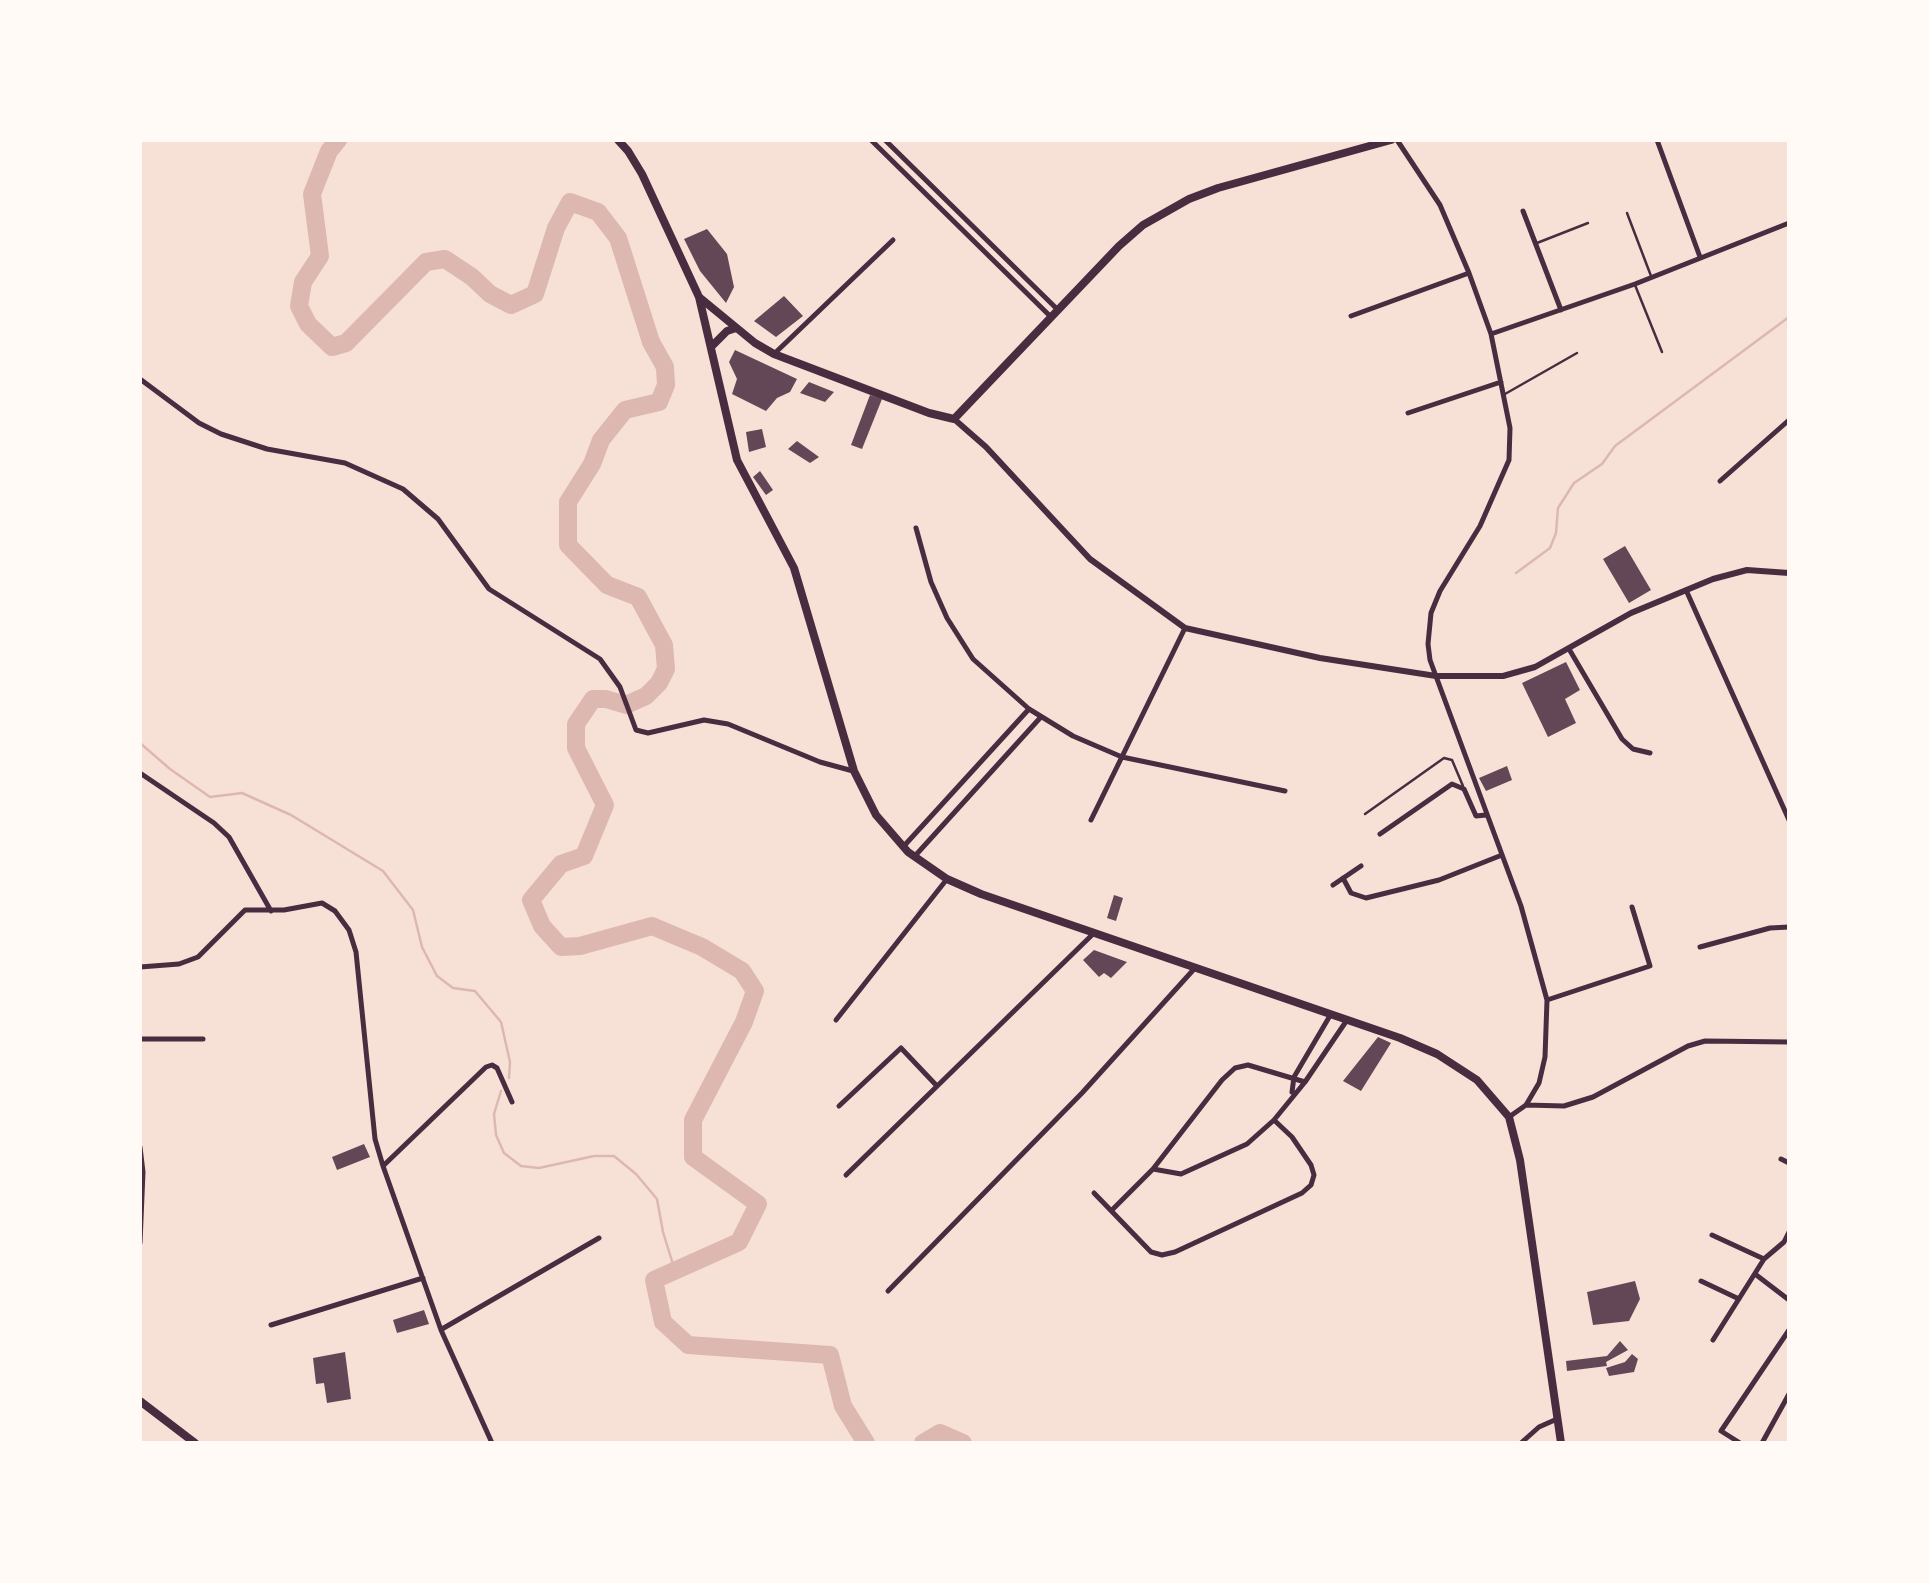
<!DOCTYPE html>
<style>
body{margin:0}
#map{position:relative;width:1929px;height:1583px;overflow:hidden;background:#f7e1d7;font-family:Rubik,sans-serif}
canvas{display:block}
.frame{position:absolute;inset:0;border:142px solid #fffaf5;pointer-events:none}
</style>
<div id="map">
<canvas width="1929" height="1583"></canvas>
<div class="frame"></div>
</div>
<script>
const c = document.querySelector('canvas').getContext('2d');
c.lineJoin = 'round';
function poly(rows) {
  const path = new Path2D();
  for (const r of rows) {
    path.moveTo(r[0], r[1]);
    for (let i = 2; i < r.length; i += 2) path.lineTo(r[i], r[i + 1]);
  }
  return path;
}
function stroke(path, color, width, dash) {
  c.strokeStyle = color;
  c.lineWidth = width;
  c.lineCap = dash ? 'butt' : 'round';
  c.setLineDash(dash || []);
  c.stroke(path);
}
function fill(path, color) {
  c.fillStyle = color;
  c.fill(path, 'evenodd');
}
stroke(poly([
 [1516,573,1550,548,1556,533,1558,508,1574,483,1602,464,1615,446,1789,317],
 [140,743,170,769,210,797,242,793,291,815,383,871,413,910,422,947,437,976,453,988,475,991,501,1022,510,1062,509,1078],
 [501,1091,494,1114,496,1135,504,1153,521,1166,539,1168,594,1156,614,1156,636,1174,657,1199,663,1232,675,1271]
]), '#dcb8b0', 2.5);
stroke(poly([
 [338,140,329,151,312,194,320,256,303,282,299,306,308,324,332,347,346,343,426,262,445,259,472,277,490,294,511,305,535,294,556,228,570,202,598,212,618,238,651,342,665,367,666,385,659,402,625,410,601,440,592,464,568,502,568,545,607,585,638,597,664,645,666,669,659,683,646,696,626,705,606,699,593,699,576,724,576,748,605,805,584,856,561,864,531,900,542,926,561,947,580,946,652,926,702,947,742,971,755,991,744,1022,693,1120,693,1157,758,1204,739,1242,654,1280,663,1322,688,1345,830,1355,843,1406,866,1443],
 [923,1443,940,1433,963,1443]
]), '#dcb8b0', 18);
fill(poly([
 [707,229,727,254,734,287,726,303,700,271,684,239],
 [784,296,803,316,776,337,754,321],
 [735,350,797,379,790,392,777,398,766,411,732,394,737,379,729,362],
 [809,382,834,392,825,402,800,393],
 [870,395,882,399,862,449,851,445],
 [762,429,766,447,749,452,746,432],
 [797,441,819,457,810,463,788,449],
 [760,471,773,490,766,495,753,477],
 [1625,546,1651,590,1629,603,1603,559],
 [1566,662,1580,690,1565,699,1576,723,1548,737,1522,683],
 [1507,766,1512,780,1486,791,1479,778],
 [1114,895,1123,898,1116,921,1107,918],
 [1094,950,1127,962,1111,978,1104,973,1099,977,1083,960],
 [1378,1037,1391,1043,1361,1091,1343,1081],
 [364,1144,370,1157,337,1170,332,1157],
 [1635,1281,1640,1299,1629,1321,1593,1325,1587,1292],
 [424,1310,429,1324,397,1333,393,1320],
 [1620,1341,1628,1350,1606,1362,1607,1366,1567,1371,1566,1361,1607,1356],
 [345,1352,351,1399,327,1403,324,1383,316,1384,313,1358],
 [1632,1354,1638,1359,1634,1372,1609,1376,1606,1368,1625,1362]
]), '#644757');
stroke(poly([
 [1627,213,1651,276],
 [1537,243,1588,223],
 [1635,285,1662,352],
 [1505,394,1577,353],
 [1365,814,1444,758,1452,760,1463,786]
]), '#4a2c40', 2.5);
stroke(poly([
 [871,140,1051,317],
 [885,140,1058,310],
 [1397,140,1440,205,1469,273,1491,334,1510,428,1509,460,1480,526,1440,591,1431,613,1428,644,1430,660,1521,906,1547,1000,1545,1057,1539,1083,1526,1105,1509,1117],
 [1657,140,1700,257],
 [1523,211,1561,310],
 [1351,316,1469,273],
 [1491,334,1635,284,1789,223],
 [774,354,893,240],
 [140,379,199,423,221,434,267,449,345,463,403,489,438,519,489,589,600,659,620,687,636,730,648,733,704,720,728,724,820,762,853,771],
 [1408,413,1501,382],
 [1720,481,1789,420],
 [916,528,931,582,947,618,973,659,1029,709,1073,736,1122,757,1285,791],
 [1686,590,1789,820],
 [1569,649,1622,739,1633,749,1650,753],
 [140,773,214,823,229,837,271,911],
 [1091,820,1185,628],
 [1380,834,1452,784,1464,789,1476,816,1486,815],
 [903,847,1029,709],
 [914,857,1040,718],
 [1343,878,1351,893,1366,898,1439,880,1502,855],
 [1333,885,1361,866],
 [1700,947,1770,928,1789,927],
 [140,967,179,964,198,957,245,910,284,910,322,903,335,911,349,930,356,952,375,1139,383,1166,441,1330,492,1443],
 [1547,1000,1650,966,1632,907],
 [836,1020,947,879],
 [140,1039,203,1039],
 [1292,1092,1294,1077,1331,1014],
 [1526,1105,1564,1106,1593,1097,1688,1046,1705,1041,1789,1042],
 [839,1106,901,1048,936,1085],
 [140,1147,143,1172,140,1243],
 [1781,1159,1789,1163],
 [383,1166,486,1067,492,1065,497,1068,512,1102],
 [1153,1169,1181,1174,1247,1144,1274,1120,1305,1082,1347,1020],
 [846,1175,1094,933],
 [1094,1193,1151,1252,1162,1255,1175,1252,1302,1193,1311,1185,1314,1175,1311,1165,1292,1137,1274,1120],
 [1112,1210,1153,1169,1222,1080,1235,1068,1248,1065,1305,1082],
 [1712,1235,1764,1259],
 [1755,1274,1789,1300],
 [1701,1281,1739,1299],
 [888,1291,1082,1093,1195,968],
 [271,1325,423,1278],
 [442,1329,599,1238],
 [1713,1340,1764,1259,1784,1242,1789,1232],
 [1521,1443,1539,1427,1557,1419],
 [1740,1443,1721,1431,1789,1330],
 [1762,1443,1789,1394]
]), '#4a2c40', 5);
stroke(poly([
 [954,419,986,447,1090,559,1185,628,1320,658,1436,676,1503,676,1535,667,1631,613,1713,579,1747,570,1789,573]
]), '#4a2c40', 6);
stroke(poly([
 [618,140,628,151,642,174,699,297,737,460,794,568,854,771,876,815,908,852,947,879,981,894,1400,1038,1437,1054,1477,1080,1509,1117,1520,1160,1561,1443],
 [699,297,755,343,774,354,929,413,954,419,1119,246,1143,225,1189,199,1218,188,1391,140],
 [713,345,727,331,736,328],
 [140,1401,195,1443]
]), '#4a2c40', 8);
</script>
